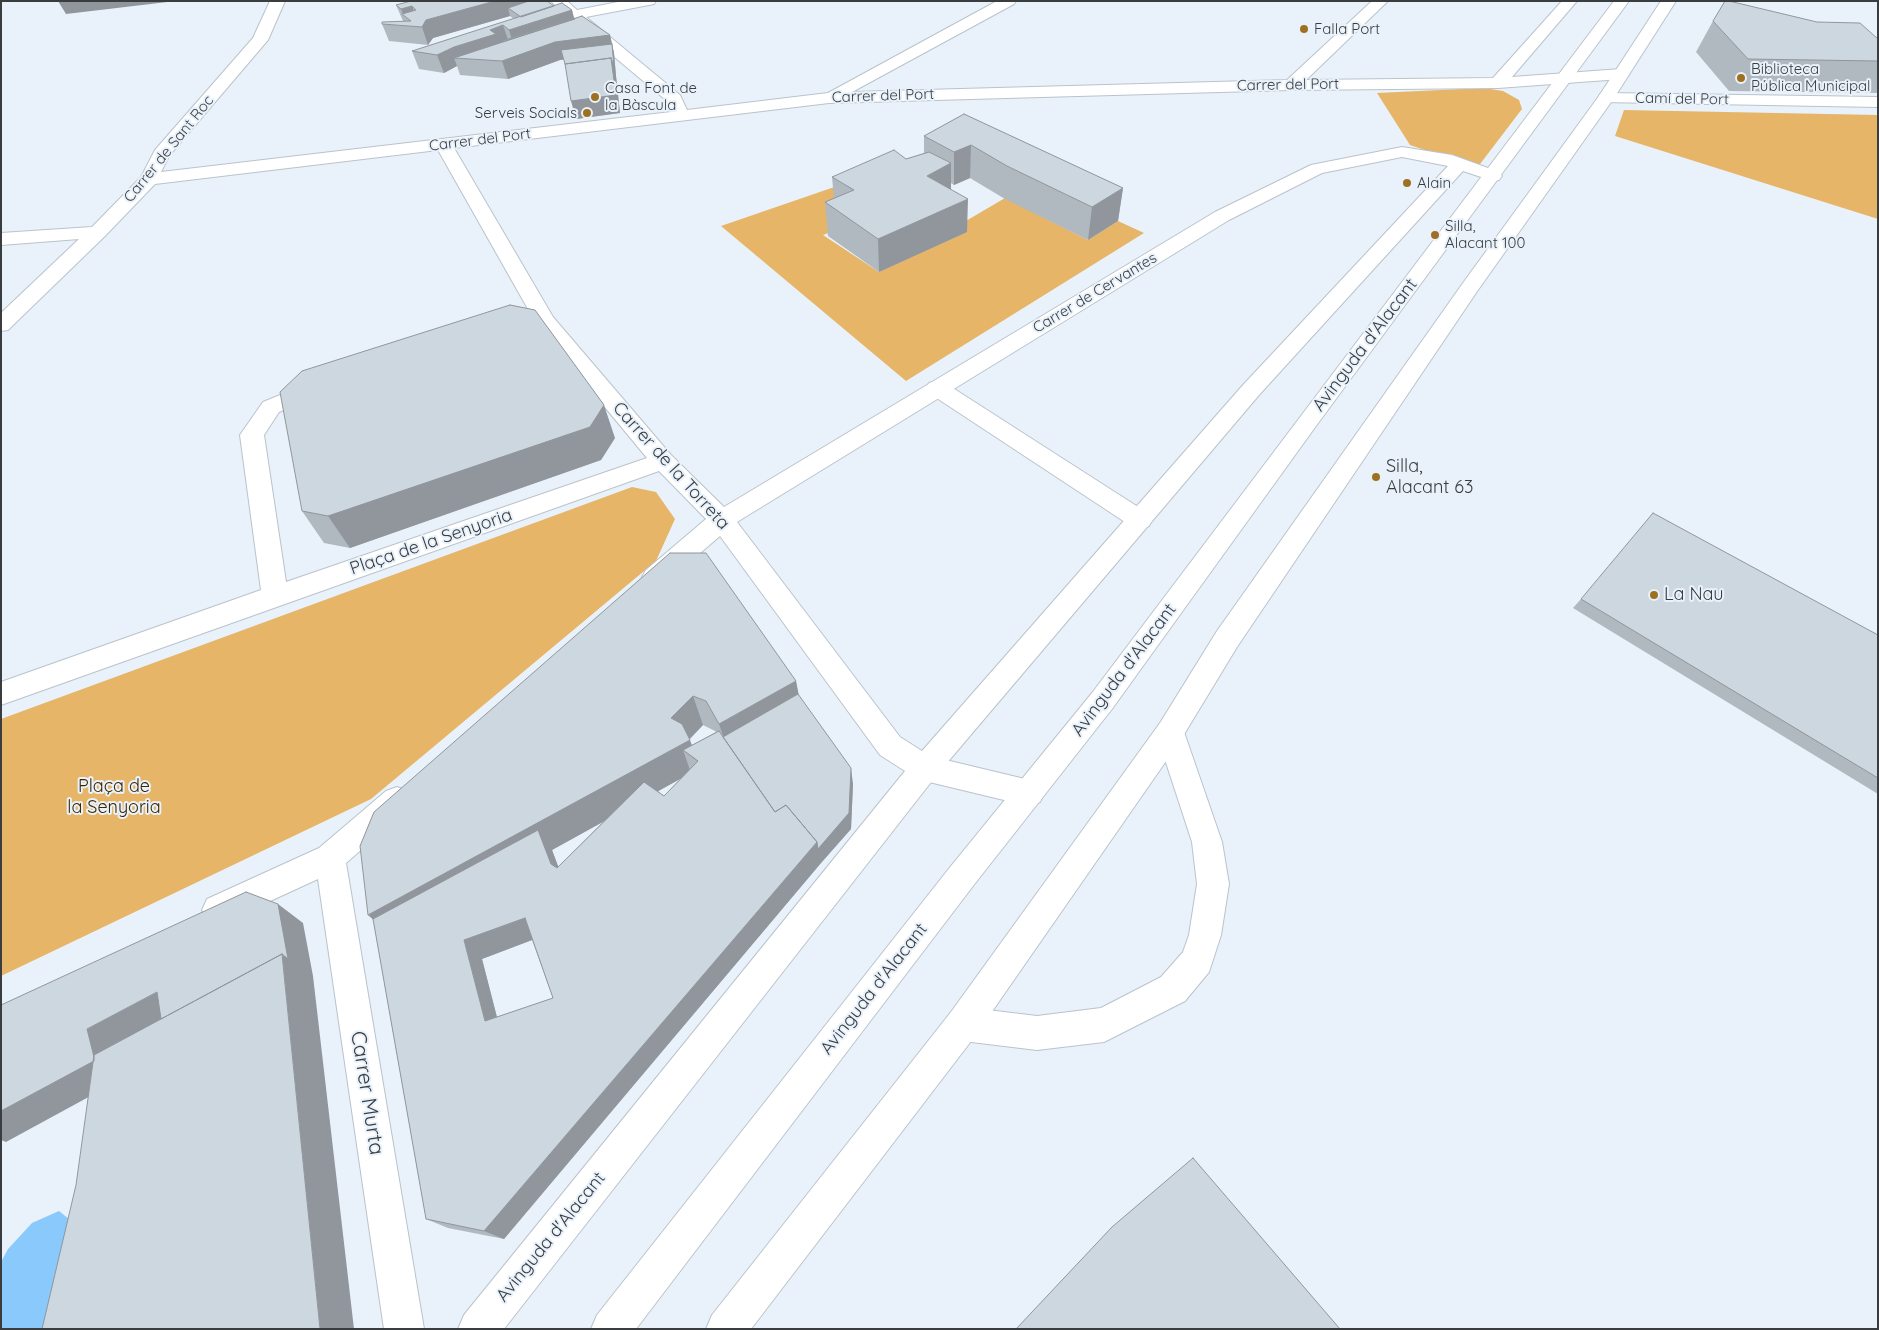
<!DOCTYPE html>
<meta charset="utf-8">
<style>
body{margin:0}
#map{position:relative;width:1879px;height:1330px;overflow:hidden;background:#e9f2fb;font-family:Quicksand,sans-serif}
canvas{display:block}
.frame{position:absolute;inset:0;border:2px solid #393d40;pointer-events:none}
</style>
<div id="map">
<canvas width="1879" height="1330"></canvas>
<div class="frame"></div>
</div>
<script>
const c = document.querySelector('canvas').getContext('2d');
c.lineJoin = 'round';
function fill(path, color) {
  c.fillStyle = color;
  c.fill(path, 'evenodd');
}
function poly(rows) {
  const path = new Path2D();
  for (const r of rows) {
    path.moveTo(r[0], r[1]);
    for (let i = 2; i < r.length; i += 2) path.lineTo(r[i], r[i + 1]);
  }
  return path;
}
function stroke(path, color, width, dash) {
  c.strokeStyle = color;
  c.lineWidth = width;
  c.lineCap = dash ? 'butt' : 'round';
  c.setLineDash(dash || []);
  c.stroke(path);
}
function drawText(font, color, halo, rows, align = 'center') {
  c.font = font + ' Quicksand,sans-serif';
  c.lineWidth = 4;
  c.setLineDash([]);
  c.textBaseline = 'middle';
  c.strokeStyle = halo;
  c.fillStyle = color;
  for (const [text, x, y, turn = 0] of rows) {
    c.save();
    c.translate(x, y);
    c.rotate((+turn || 0) * Math.PI / 180);
    c.textAlign = isNaN(turn) ? turn : align;
    if (halo) c.strokeText(text, 0, 0);
    c.fillText(text, 0, 0);
    c.restore();
  }
}
fill(poly([
 [1484,88,1503,91,1519,100,1522,109,1477,168,1410,145,1377,93],
 [1624,110,1878,115,1878,219,1615,136],
 [875,173,857,223,823,235,879,272,1005,198,1088,240,1118,221,1144,233,906,381,721,226],
 [632,487,656,492,675,519,656,561,371,799,1,976,1,719]
]), '#e6b567');
fill(poly([
 [59,1211,89,1235,75,1329,1,1329,1,1262,8,1249,32,1223]
]), '#89c9fc');
const lane = poly([
 [937,381,945,383,1149,514,1152,520,1149,526,1140,529,1131,526,929,393,926,388,929,383,937,381],
 [1170,720,1180,723,1184,732,1222,842,1229,884,1221,935,1209,972,1185,1001,1104,1042,1037,1050,963,1041,951,1036,946,1024,951,1012,963,1007,1037,1016,1101,1008,1161,977,1183,952,1189,935,1197,884,1192,842,1156,732,1160,723,1170,720],
 [925,755,1029,780,1040,784,1044,793,1040,802,1029,806,925,781,915,777,910,768,915,759,925,755]
]);
const street = poly([
 [270,1,285,1,268,40,169,156,161,172,671,112,667,101,568,18,551,1,567,1,577,10,623,1,656,1,654,4,649,5,586,17,680,95,687,110,828,93,997,1,1016,1,1014,4,852,92,1287,80,1372,1,1388,1,1306,80,1493,78,1562,1,1577,1,1512,77,1621,69,1627,71,1629,74,1627,77,1621,79,1498,88,1291,90,829,103,454,148,553,317,671,455,724,507,1215,212,1311,165,1402,147,1452,155,1499,172,1502,176,1499,180,1493,181,1463,171,1259,395,935,777,504,1329,458,1329,464,1315,905,771,880,755,720,536,664,584,655,587,646,584,642,577,646,570,706,519,659,471,1,705,1,682,261,590,240,435,263,402,307,384,315,382,323,384,326,389,323,394,279,412,264,435,286,582,647,458,537,325,438,150,155,184,105,236,8,330,1,331,1,313,79,239,1,245,1,233,92,227,141,177,155,150,253,38,270,1],
 [1402,157,1448,166,1243,385,922,751,900,737,737,522,1229,220,1322,173,1402,157],
 [1606,93,1878,97,1878,107,1600,102,1598,98,1600,94,1606,93],
 [397,787,408,791,412,800,408,809,346,863,424,1329,384,1329,318,879,218,925,207,921,202,910,207,899,319,848,386,791,397,787]
]);
const secondary = poly([
 [1614,1,1629,1,1316,426,1112,709,973,886,636,1329,591,1329,597,1315,951,866,1092,693,1614,1],
 [1661,1,1676,1,1614,98,1478,290,1237,647,1180,741,975,1036,751,1329,706,1329,712,1315,951,1012,1160,723,1217,631,1463,283,1599,96,1661,1]
]);
stroke(lane, '#bac3cb', 2);
stroke(street, '#bac3cb', 2);
stroke(secondary, '#bac3cb', 2);
fill(lane, '#fff');
fill(street, '#fff');
fill(secondary, '#fff');
fill(poly([
 [396,5,555,6,572,10,574,18,610,35,614,53,616,76,620,113,576,119,564,59,560,60,508,79,460,75,457,66,444,73,419,69,412,51,514,19,510,16,433,38,428,45,389,41,382,24,403,21],
 [1713,21,1817,22,1878,39,1878,93,1729,91,1696,52],
 [964,114,1123,188,1118,221,1088,240,1005,199,970,178,954,185,951,183,951,189,967,232,879,272,828,236,825,202,834,199,832,177,906,159,924,153,924,136],
 [615,438,601,460,350,548,324,543,302,511],
 [670,553,796,681,798,694,853,784,851,829,821,863,504,1239,448,1228,426,1219,373,919,368,915],
 [703,725,715,731,716,732,692,745,689,739],
 [681,778,664,796,658,791],
 [603,822,558,867,552,850],
 [532,940,553,998,497,1017,482,959],
 [1581,599,1878,635,1878,794,1573,608]
]), '#b0b9c0');
fill(poly([
 [58,1,176,1,66,14],
 [495,1,543,1,508,8,510,16,433,38,428,45,422,27,426,20],
 [412,6,419,24,411,21,403,14,401,9],
 [572,10,576,27,610,35,614,53,616,76,620,113,576,119,571,101,611,58,613,53,560,60,508,79,502,61,514,47,509,30],
 [503,25,509,43,454,58,457,66,444,73,437,55,490,30],
 [971,145,970,178,954,185,954,152],
 [951,163,951,196,927,176],
 [1123,188,1118,221,1088,240,1092,207],
 [968,199,967,232,879,272,878,239],
 [604,405,615,438,601,460,350,548,328,516],
 [796,681,802,711,726,745,719,724],
 [693,696,703,725,688,741,690,740,697,761,683,750,691,773,552,850,565,884,394,938,368,915,671,718],
 [851,768,853,784,851,829,821,863,504,1239,484,1231,817,842],
 [278,904,303,923,313,976,354,1329,320,1329,282,954],
 [525,918,540,937,482,959,502,1037,485,1021,464,940],
 [157,992,187,1009,129,1075,6,1142,1,1140,1,1111,87,1029]
]), '#90969c');
const building = poly([
 [411,1,495,1,426,20,422,27,382,24,382,22,411,21,402,14,416,10,412,6,401,9,396,5,411,1],
 [529,1,547,1,554,6,521,17,508,8,529,1],
 [1725,1,1729,1,1817,22,1860,23,1878,39,1878,61,1748,59,1713,21,1725,1],
 [562,3,572,10,509,30,503,25,490,30,496,34,454,47,437,55,412,51,562,3],
 [582,16,610,35,555,42,502,61,454,58,582,16],
 [574,18,575,19,502,42,502,41,574,18],
 [612,44,614,66,611,58,565,64,561,50,612,44],
 [611,58,616,95,571,101,565,64,611,58],
 [964,114,1123,188,1092,207,1007,166,971,145,954,152,924,136,964,114],
 [894,150,906,159,929,152,951,163,927,176,968,199,878,239,825,202,854,190,832,177,894,150],
 [510,305,535,310,604,405,590,427,328,516,302,511,280,392,302,371,510,305],
 [1653,513,1878,635,1878,778,1581,599,1653,513],
 [670,553,706,553,796,681,719,724,706,701,693,696,671,718,682,724,690,740,368,915,360,846,374,812,670,553],
 [798,694,851,768,849,813,818,849,817,842,786,805,775,812,723,737,798,694],
 [719,731,775,812,786,805,817,842,484,1231,426,1219,373,919,538,830,551,864,557,868,644,782,664,796,698,761,683,750,719,731],
 [525,918,553,998,485,1021,464,940,525,918],
 [246,892,278,904,288,959,282,954,161,1019,157,992,87,1029,94,1057,94,1061,1,1111,1,1005,246,892],
 [282,954,320,1329,42,1329,76,1185,94,1055,282,954],
 [1193,1158,1340,1329,1016,1329,1112,1227,1193,1158]
]);
fill(building, '#cdd7df');
stroke(building, '#90969c', 1);
for (const [x, y, r, color] of [
 [1304,29,5,"#9d7121"],
 [1741,78,5,"#9d7121"],
 [595,97,5,"#9d7121"],
 [587,113,5,"#9d7121"],
 [1407,183,5,"#9d7121"],
 [1435,235,5,"#9d7121"],
 [1376,477,5,"#9d7121"],
 [1654,595,5,"#9d7121"]
]) {
  const dot = new Path2D();
  dot.arc(x, y, r, 0, 2 * Math.PI);
  c.fillStyle = color;
  c.fill(dot);
  stroke(dot, '#e9f2fb', 2);
}
drawText('15px', '#393d40', '#e9f2fb', [
 ["Falla Port",1314,29],
 ["Biblioteca",1751,69],
 ["Pública Municipal",1751,86],
 ["Casa Font de",605,88],
 ["la Bàscula",605,105],
 ["Serveis Socials",577,113,"right"],
 ["Alain",1417,183],
 ["Silla,",1445,226],
 ["Alacant 100",1445,243]
], 'left');
drawText('15px', '#393d40', '#e9f2fb', [
 ["Carrer del Port",1288,85,-1],
 ["Carrer del Port",883,96,-2],
 ["Camí del Port",1682,99,1],
 ["Carrer del Port",480,140,-7],
 ["Carrer de Sant Roc",169,149,-51],
 ["Carrer de Cervantes",1095,293,-31]
]);
drawText('18px', '#393d40', '#e9f2fb', [
 ["Avinguda d'Alacant",1365,345,-53],
 ["Carrer de la Torreta",671,466,48],
 ["Plaça de la Senyoria",431,542,-19],
 ["Avinguda d'Alacant",1124,670,-53],
 ["Avinguda d'Alacant",874,989,-52],
 ["Avinguda d'Alacant",551,1237,-51]
]);
drawText('18px', '#393d40', '#e9f2fb', [
 ["Silla,",1386,467],
 ["Alacant 63",1386,488],
 ["La Nau",1664,595]
], 'left');
drawText('18px', '#3c2700', '#e9f2fb', [
 ["Plaça de",114,787],
 ["la Senyoria",114,808]
]);
drawText('21px', '#393d40', '#e9f2fb', [
 ["Carrer Murta",367,1093,81]
]);
</script>
